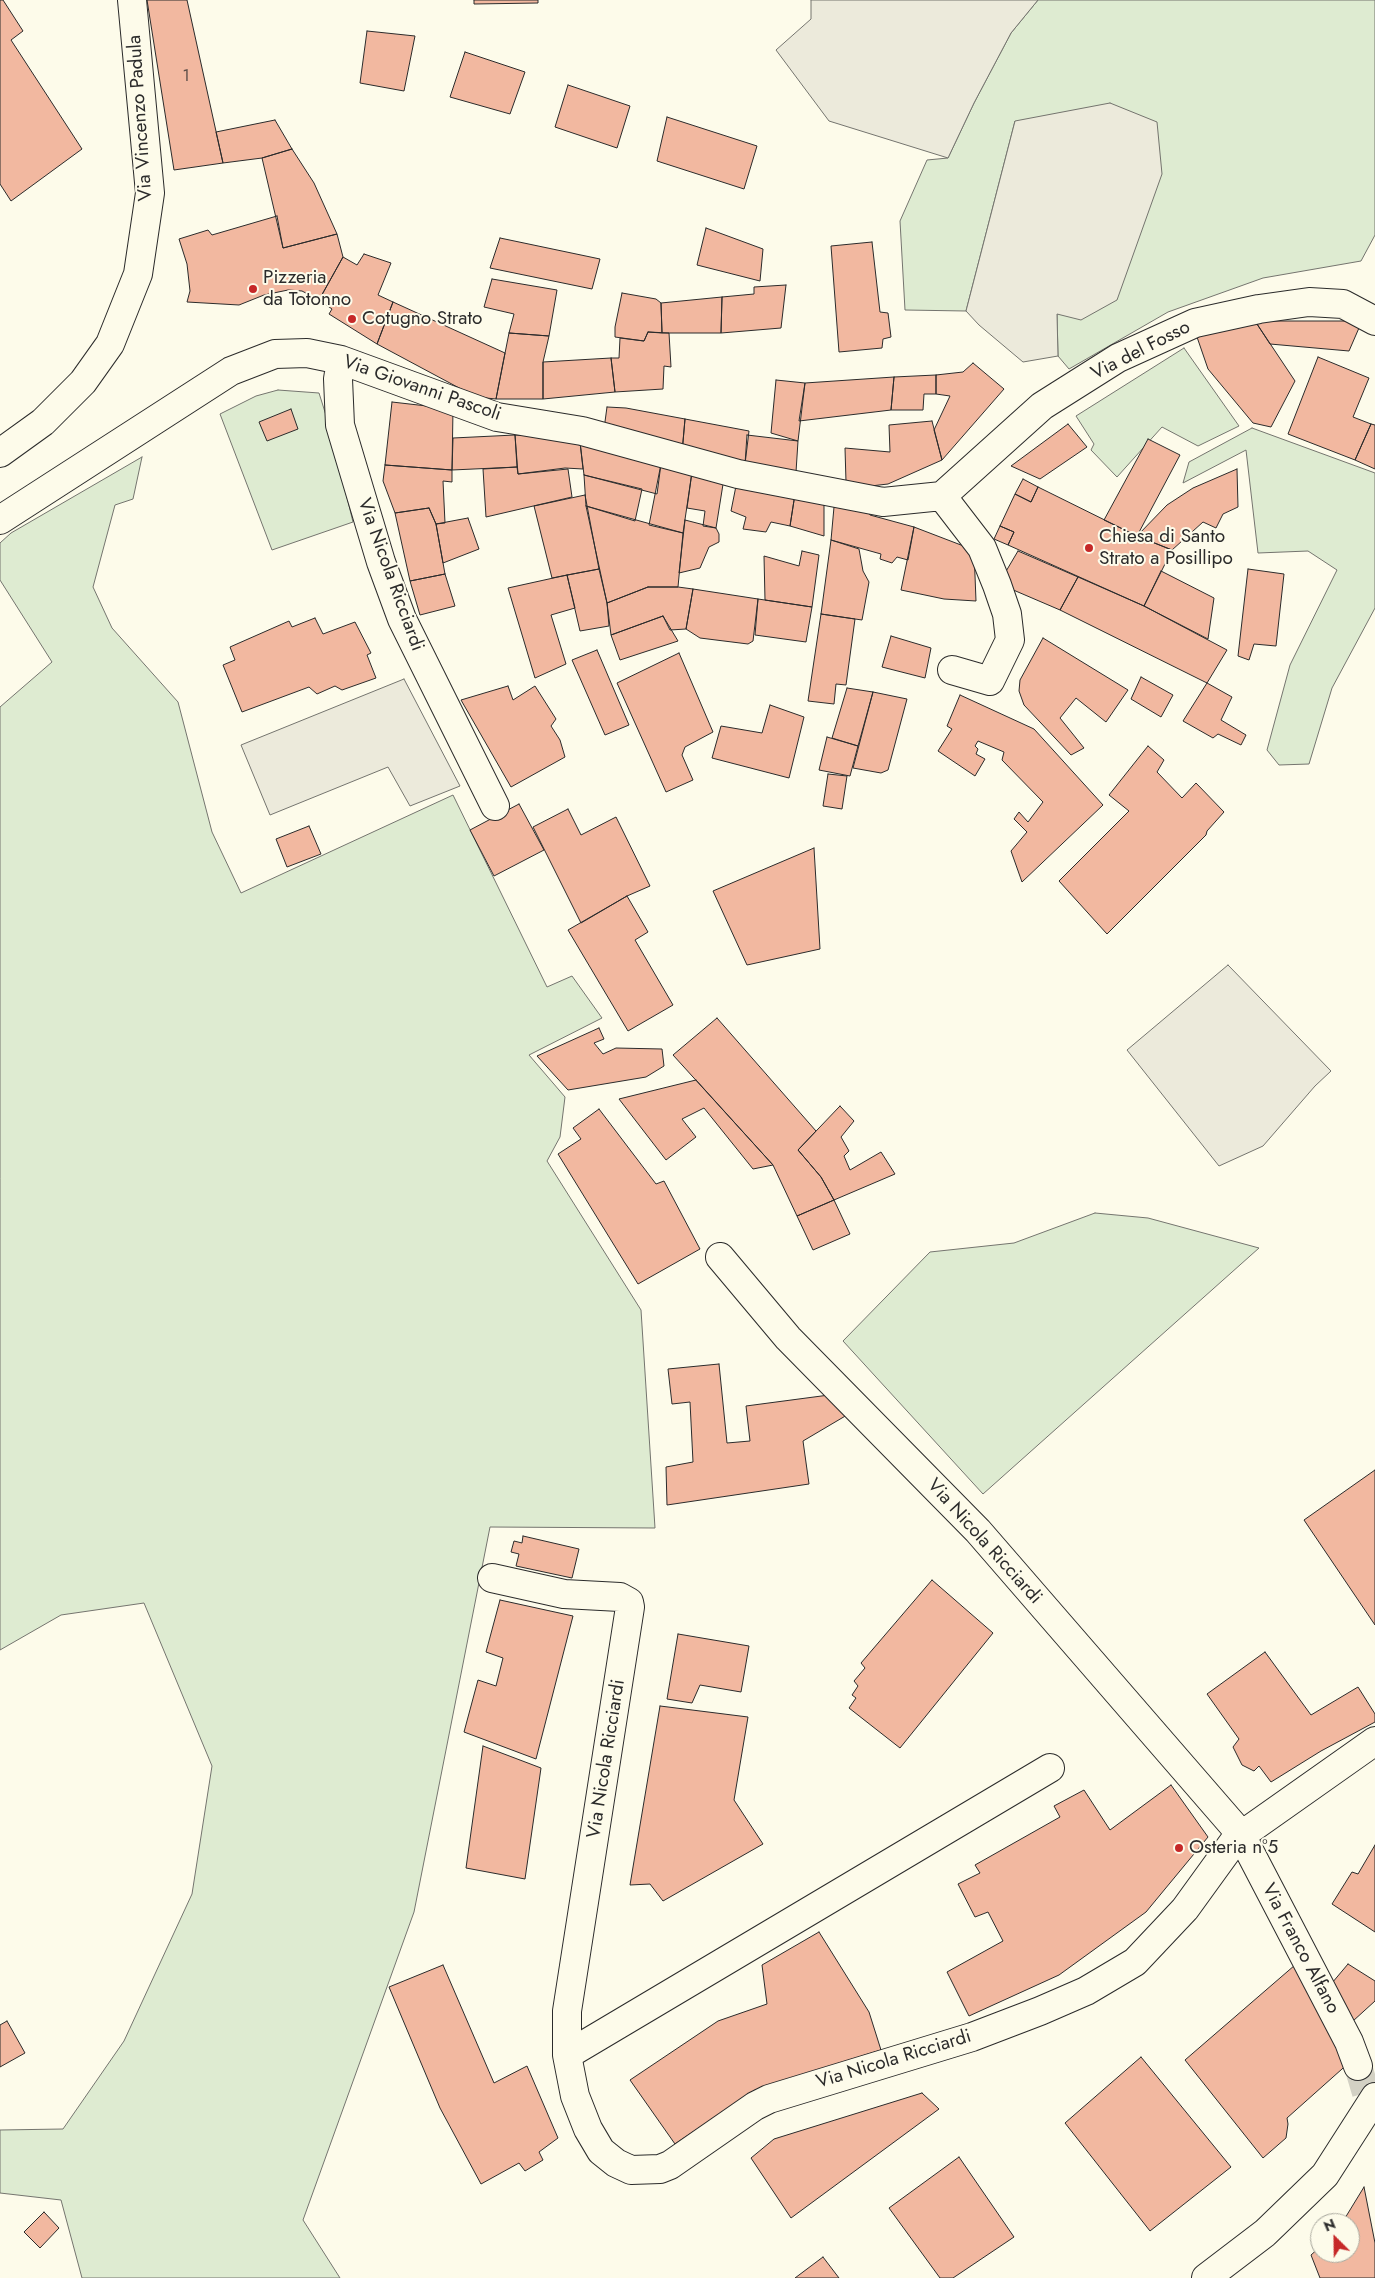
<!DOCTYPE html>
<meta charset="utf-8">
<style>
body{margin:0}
#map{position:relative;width:1375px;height:2278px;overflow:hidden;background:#fdfbea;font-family:Jost,sans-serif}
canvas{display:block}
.north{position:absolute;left:1310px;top:2213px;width:50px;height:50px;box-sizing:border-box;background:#fdfbea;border:1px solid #a9a89e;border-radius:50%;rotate:337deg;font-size:14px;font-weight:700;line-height:20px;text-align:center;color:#2b2b2b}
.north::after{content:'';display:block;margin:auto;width:18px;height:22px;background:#c62828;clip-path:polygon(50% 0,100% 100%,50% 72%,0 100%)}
</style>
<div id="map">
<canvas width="1375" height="2278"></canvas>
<div class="north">N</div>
</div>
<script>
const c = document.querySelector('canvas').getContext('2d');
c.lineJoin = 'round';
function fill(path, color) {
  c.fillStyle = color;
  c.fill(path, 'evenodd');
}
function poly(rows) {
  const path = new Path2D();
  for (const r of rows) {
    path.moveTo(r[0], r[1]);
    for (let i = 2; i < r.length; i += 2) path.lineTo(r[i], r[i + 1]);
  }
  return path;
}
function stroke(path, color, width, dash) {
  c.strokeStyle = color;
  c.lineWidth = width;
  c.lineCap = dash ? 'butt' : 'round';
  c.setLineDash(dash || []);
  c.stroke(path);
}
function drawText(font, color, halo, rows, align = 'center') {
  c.font = font + ' Jost,sans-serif';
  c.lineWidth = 4;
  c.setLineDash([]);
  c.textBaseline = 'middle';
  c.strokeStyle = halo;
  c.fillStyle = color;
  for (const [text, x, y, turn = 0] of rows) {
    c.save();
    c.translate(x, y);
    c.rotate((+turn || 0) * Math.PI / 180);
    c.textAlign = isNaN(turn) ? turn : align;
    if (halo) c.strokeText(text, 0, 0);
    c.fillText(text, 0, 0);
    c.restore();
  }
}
const green = poly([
 [1038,0,1375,0,1375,235,1361,261,1263,278,1168,312,1069,369,1058,356,1057,314,1015,121,966,311,905,310,900,221,927,160,948,158,974,103,1011,33,1038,0],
 [1184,348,1239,426,1198,446,1162,427,1117,477,1091,450,1094,444,1076,416,1184,348],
 [278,390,319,393,331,431,353,522,272,550,220,414,256,396,278,390],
 [1252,428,1375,473,1375,608,1332,688,1309,764,1279,765,1267,750,1290,665,1337,570,1308,551,1258,553,1246,450,1183,483,1189,462,1252,428],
 [142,457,133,499,115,505,93,587,112,628,178,702,212,832,241,893,453,795,547,987,572,976,602,1018,529,1055,565,1097,560,1137,547,1161,641,1310,655,1528,490,1527,414,1912,303,2220,340,2278,82,2278,61,2200,0,2193,0,2130,63,2129,124,2041,192,1894,212,1766,144,1603,61,1615,0,1650,0,707,52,662,0,580,0,543,11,533,142,457],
 [1095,1213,1148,1218,1259,1248,983,1494,843,1341,930,1252,1014,1243,1095,1213]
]);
fill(green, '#deebd1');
stroke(green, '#74746e', 1);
const parking = poly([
 [811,0,1038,0,1011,33,974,103,948,158,829,121,776,50,811,19,811,0],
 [1110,103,1157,122,1162,174,1117,300,1081,320,1057,314,1058,356,1023,362,979,325,966,311,1015,121,1110,103],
 [404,679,460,786,410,806,388,767,270,815,241,745,404,679],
 [1228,965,1331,1071,1315,1086,1263,1146,1219,1166,1127,1050,1228,965]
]);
fill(parking, '#eceadb');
stroke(parking, '#74746e', 1);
const building = poly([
 [0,0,3,0,23,31,11,40,82,149,11,201,0,184,0,0],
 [147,0,187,0,223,163,174,170,147,0],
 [474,0,538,0,538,3,474,4,474,0],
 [367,31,415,36,404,91,360,83,367,31],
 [465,52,525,72,510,114,450,97,465,52],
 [568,85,630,106,617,148,555,127,568,85],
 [667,117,757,146,744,189,657,161,667,117],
 [275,120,292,149,262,158,223,163,216,132,275,120],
 [292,149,314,183,337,234,283,248,262,158,292,149],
 [277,216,283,248,337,234,343,257,319,300,302,291,288,290,264,295,239,305,187,302,190,291,187,264,179,239,208,230,212,235,277,216],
 [706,228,763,249,760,281,697,265,706,228],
 [500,238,600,259,592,289,490,268,500,238],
 [872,242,880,312,888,313,891,337,883,339,882,348,839,352,831,246,872,242],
 [364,254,391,263,378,295,393,302,377,344,329,314,332,309,319,300,343,257,357,265,364,254],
 [492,279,557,290,549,336,509,333,514,314,484,307,492,279],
 [786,285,781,328,721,333,722,297,754,294,754,287,786,285],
 [622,293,656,299,661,303,662,333,648,332,644,341,615,337,615,327,622,293],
 [722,297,721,333,662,333,661,303,722,297],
 [393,302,505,353,496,399,476,397,377,344,393,302],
 [1255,321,1295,381,1271,427,1253,423,1208,369,1197,337,1255,321],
 [1255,321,1362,321,1349,351,1270,344,1255,321],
 [648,332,669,333,671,367,664,366,663,389,615,392,611,358,619,358,620,338,644,341,648,332],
 [509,333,549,336,543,362,543,399,496,399,509,333],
 [1318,357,1369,378,1353,417,1371,424,1355,460,1288,434,1318,357],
 [611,358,615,392,543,399,543,362,611,358],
 [973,363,1004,389,942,460,934,430,950,396,936,394,936,375,963,372,973,363],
 [936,375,936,394,924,394,923,410,891,410,894,377,936,375],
 [894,377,891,410,799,421,805,383,894,377],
 [776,380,805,383,798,441,771,433,776,380],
 [392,402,453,409,452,470,385,465,392,402],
 [607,407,626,408,685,419,682,453,604,429,607,407],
 [291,409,298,429,267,441,259,422,291,409],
 [685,419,749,431,745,464,682,453,685,419],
 [932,421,942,460,888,484,862,487,846,482,845,448,890,452,889,425,932,421],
 [1068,424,1087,447,1040,479,1011,466,1068,424],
 [1371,424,1375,425,1375,469,1355,460,1371,424],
 [515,435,517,467,452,470,453,438,515,435],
 [515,435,547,436,580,442,583,469,565,468,518,474,515,435],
 [747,435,798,441,796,472,745,464,747,435],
 [1148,439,1180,455,1137,536,1104,520,1148,439],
 [580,442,661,464,657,494,584,475,580,442],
 [661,464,692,472,683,533,649,525,661,464],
 [385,465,452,470,452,482,443,481,445,523,436,524,429,508,395,513,383,481,385,465],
 [517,467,518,474,568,469,572,497,486,517,483,469,517,467],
 [1237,469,1238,507,1223,514,1216,528,1203,522,1172,550,1137,536,1167,505,1193,488,1237,469],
 [692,472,724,478,716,528,703,526,705,511,687,508,692,472],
 [584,475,642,489,635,521,586,506,584,475],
 [1023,479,1038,487,1031,502,1015,494,1023,479],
 [737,481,795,494,790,526,771,522,766,532,743,529,746,517,731,511,737,481],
 [1038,487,1137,536,1172,550,1144,606,1008,545,1014,532,1000,526,1015,494,1031,502,1038,487],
 [795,494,824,502,824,536,790,526,795,494],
 [585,495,599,569,552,578,534,506,585,495],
 [841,503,864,506,870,515,914,527,908,560,897,557,892,563,880,559,881,554,831,540,834,507,841,503],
 [586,506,683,533,678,587,648,587,607,603,586,506],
 [429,508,436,524,445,574,410,581,395,513,429,508],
 [468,518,479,549,443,563,436,524,468,518],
 [685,520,716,528,719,534,719,542,709,547,700,568,679,573,685,520],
 [1000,526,1014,532,1008,545,994,539,1000,526],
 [914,527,974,550,976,601,944,599,901,590,914,527],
 [831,540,859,549,863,571,869,582,862,620,821,614,831,540],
 [802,551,819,555,812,607,765,600,764,556,799,566,802,551],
 [1018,551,1078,577,1060,610,1011,589,1005,573,1018,551],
 [599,569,607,603,609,626,580,631,567,575,599,569],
 [1248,569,1284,574,1276,646,1254,644,1249,660,1238,656,1248,569],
 [1161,571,1214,598,1208,639,1144,606,1161,571],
 [445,574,455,606,420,615,410,581,445,574],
 [567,575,575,608,551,615,566,664,535,678,508,588,567,575],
 [1078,577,1144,606,1227,650,1207,683,1060,610,1078,577],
 [648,587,678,587,693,589,686,629,670,630,663,616,611,635,607,603,648,587],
 [693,589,758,599,753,641,748,644,700,638,686,629,693,589],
 [758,599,812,607,806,642,755,635,758,599],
 [821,614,855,619,846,685,836,684,834,704,808,701,821,614],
 [663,616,678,641,620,660,611,635,663,616],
 [315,618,323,634,355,622,371,653,367,655,376,678,342,690,335,686,317,694,309,687,242,712,223,665,235,660,230,647,289,621,292,627,315,618],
 [891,636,931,648,925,678,882,667,891,636],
 [1043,638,1128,690,1106,722,1076,698,1060,718,1084,748,1071,755,1024,705,1019,691,1020,680,1043,638],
 [597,650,629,725,605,735,572,660,597,650],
 [679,653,713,732,685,747,682,755,693,780,666,792,617,683,679,653],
 [1141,677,1173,695,1161,717,1131,699,1141,677],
 [1207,683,1232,697,1221,720,1246,735,1241,745,1218,734,1213,738,1183,721,1207,683],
 [508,686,513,700,535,686,556,719,551,726,560,740,565,757,511,787,461,700,508,686],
 [847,688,873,692,858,746,832,738,847,688],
 [873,692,907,699,888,770,881,773,853,768,873,692],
 [960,695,1034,729,1103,805,1022,882,1011,851,1027,832,1014,819,1019,812,1028,822,1043,802,1002,760,1004,752,978,741,975,746,978,749,976,754,985,759,975,776,938,751,952,729,947,726,960,695],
 [770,705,804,717,789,778,712,758,721,726,762,733,770,705],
 [827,737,858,746,850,776,819,770,827,737],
 [1148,746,1164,760,1157,772,1182,798,1196,783,1224,812,1207,831,1206,835,1107,934,1059,881,1129,811,1109,795,1148,746],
 [828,774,847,776,842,809,823,806,828,774],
 [519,804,544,850,494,876,470,830,519,804],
 [568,809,581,835,616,817,650,886,627,896,581,923,533,827,568,809],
 [309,826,321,854,287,867,276,839,309,826],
 [814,848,820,949,747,965,713,891,814,848],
 [627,896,648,932,635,940,673,1005,628,1031,568,930,627,896],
 [717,1018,816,1131,798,1150,821,1177,834,1200,797,1216,773,1165,673,1055,717,1018],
 [599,1028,604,1039,594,1043,603,1054,616,1048,662,1049,664,1066,646,1077,568,1090,537,1056,599,1028],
 [696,1080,773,1165,753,1169,704,1108,682,1119,696,1137,666,1160,619,1099,696,1080],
 [840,1106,854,1121,841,1137,849,1151,844,1156,850,1170,881,1152,895,1174,834,1200,821,1177,798,1150,840,1106],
 [599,1109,656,1184,664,1181,700,1249,638,1284,558,1154,581,1139,573,1128,599,1109],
 [834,1200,850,1234,813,1250,797,1216,834,1200],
 [719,1364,727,1443,750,1441,746,1406,829,1395,847,1415,803,1441,809,1484,667,1505,666,1467,693,1462,690,1402,672,1404,668,1369,719,1364],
 [1375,1470,1375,1625,1304,1520,1375,1470],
 [523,1536,579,1549,572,1578,516,1566,519,1554,511,1552,514,1541,522,1543,523,1536],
 [932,1580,993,1633,900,1748,849,1708,856,1698,852,1695,858,1686,854,1681,865,1668,861,1663,932,1580],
 [500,1600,573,1616,536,1759,464,1732,478,1680,496,1686,503,1658,486,1652,500,1600],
 [678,1634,749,1646,741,1692,700,1685,692,1703,667,1699,678,1634],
 [1265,1652,1311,1715,1358,1687,1375,1714,1375,1722,1321,1751,1271,1782,1259,1766,1254,1771,1242,1765,1233,1747,1239,1739,1207,1694,1265,1652],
 [660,1706,748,1717,734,1800,763,1844,663,1901,650,1884,630,1885,660,1706],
 [483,1746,541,1768,525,1879,466,1868,483,1746],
 [1171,1785,1208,1837,1146,1912,1059,1975,969,2016,947,1972,1003,1941,988,1912,975,1917,958,1884,980,1873,975,1865,1060,1817,1054,1806,1084,1790,1110,1830,1171,1785],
 [1375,1845,1375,1932,1332,1904,1352,1872,1358,1874,1375,1845],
 [819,1932,869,2012,881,2050,755,2090,675,2144,630,2080,718,2021,767,2004,762,1965,819,1932],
 [1348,1964,1375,1981,1375,2001,1353,2021,1332,1983,1348,1964],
 [443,1965,494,2083,527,2066,558,2138,539,2152,543,2160,525,2171,519,2163,481,2184,440,2108,389,1987,443,1965],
 [1295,1965,1351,2061,1287,2118,1288,2124,1286,2138,1263,2158,1185,2060,1295,1965],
 [7,2021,25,2053,0,2067,0,2025,7,2021],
 [1141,2057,1231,2167,1150,2231,1065,2123,1141,2057],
 [922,2093,939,2109,791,2218,751,2158,774,2139,922,2093],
 [959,2157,1014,2237,953,2278,940,2278,889,2208,959,2157],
 [1364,2187,1375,2243,1375,2278,1320,2278,1311,2255,1320,2247,1320,2253,1350,2253,1350,2223,1342,2223,1364,2187],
 [44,2212,59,2228,40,2248,24,2232,44,2212],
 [823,2257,839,2278,795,2278,823,2257]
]);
fill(building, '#f2b8a0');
stroke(building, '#2b2b2b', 1);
stroke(poly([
 [1358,2066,1375,2123]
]), '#d3d1c4', 28, [28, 14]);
const minor = poly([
 [341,360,338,379,340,425,381,562,402,619,495,806],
 [0,453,43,422,83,382,110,344,138,274,150,193,132,0],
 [942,496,1042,406,1118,358,1195,323,1259,309,1309,302,1343,304,1375,321],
 [942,496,982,548,997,585,1007,614,1010,640,990,681,952,670],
 [0,520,231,371,275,354,307,353,341,360,497,417,582,431,738,474,883,502,942,496],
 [720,1257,788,1338,978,1531,1239,1832,1246,1832,1375,1741],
 [492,1578,564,1594,620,1597,629,1602,630,1607,567,2011,567,2055,575,2096,588,2129,601,2151,616,2163,631,2170,660,2169,670,2165,755,2106,769,2099,972,2037,1040,2011,1086,1991,1135,1962,1185,1909,1240,1833],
 [1240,1833,1349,2042,1358,2066],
 [567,2055,1050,1768],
 [1206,2278,1265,2233,1325,2175,1375,2097]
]);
stroke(minor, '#2b2b2b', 30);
stroke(minor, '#fdfbea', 28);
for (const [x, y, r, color] of [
 [253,289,5,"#c62828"],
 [352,319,5,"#c62828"],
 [1089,548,5,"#c62828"],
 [1179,1848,5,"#c62828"]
]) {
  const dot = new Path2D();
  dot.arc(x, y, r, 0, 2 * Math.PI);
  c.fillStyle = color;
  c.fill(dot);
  stroke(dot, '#fdfbea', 2);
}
drawText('16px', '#5d4e48', null, [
 ["1",186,77]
]);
drawText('19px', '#2b2b2b', '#fdfbea', [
 ["Via Vincenzo Padula",141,118,-94],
 ["Via del Fosso",1141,351,-27],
 ["Via Giovanni Pascoli",422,389,19],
 ["Via Nicola Ricciardi",390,575,70],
 ["Via Nicola Ricciardi",984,1542,48],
 ["Via Nicola Ricciardi",607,1759,-81],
 ["Via Franco Alfano",1300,1949,62],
 ["Via Nicola Ricciardi",894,2060,-17]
]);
drawText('19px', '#2b2b2b', '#fdfbea', [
 ["Pizzeria",263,278],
 ["da Totonno",263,300],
 ["Cotugno Strato",362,319],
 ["Chiesa di Santo",1099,537],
 ["Strato a Posillipo",1099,559],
 ["Osteria n°5",1189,1848]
], 'left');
</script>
